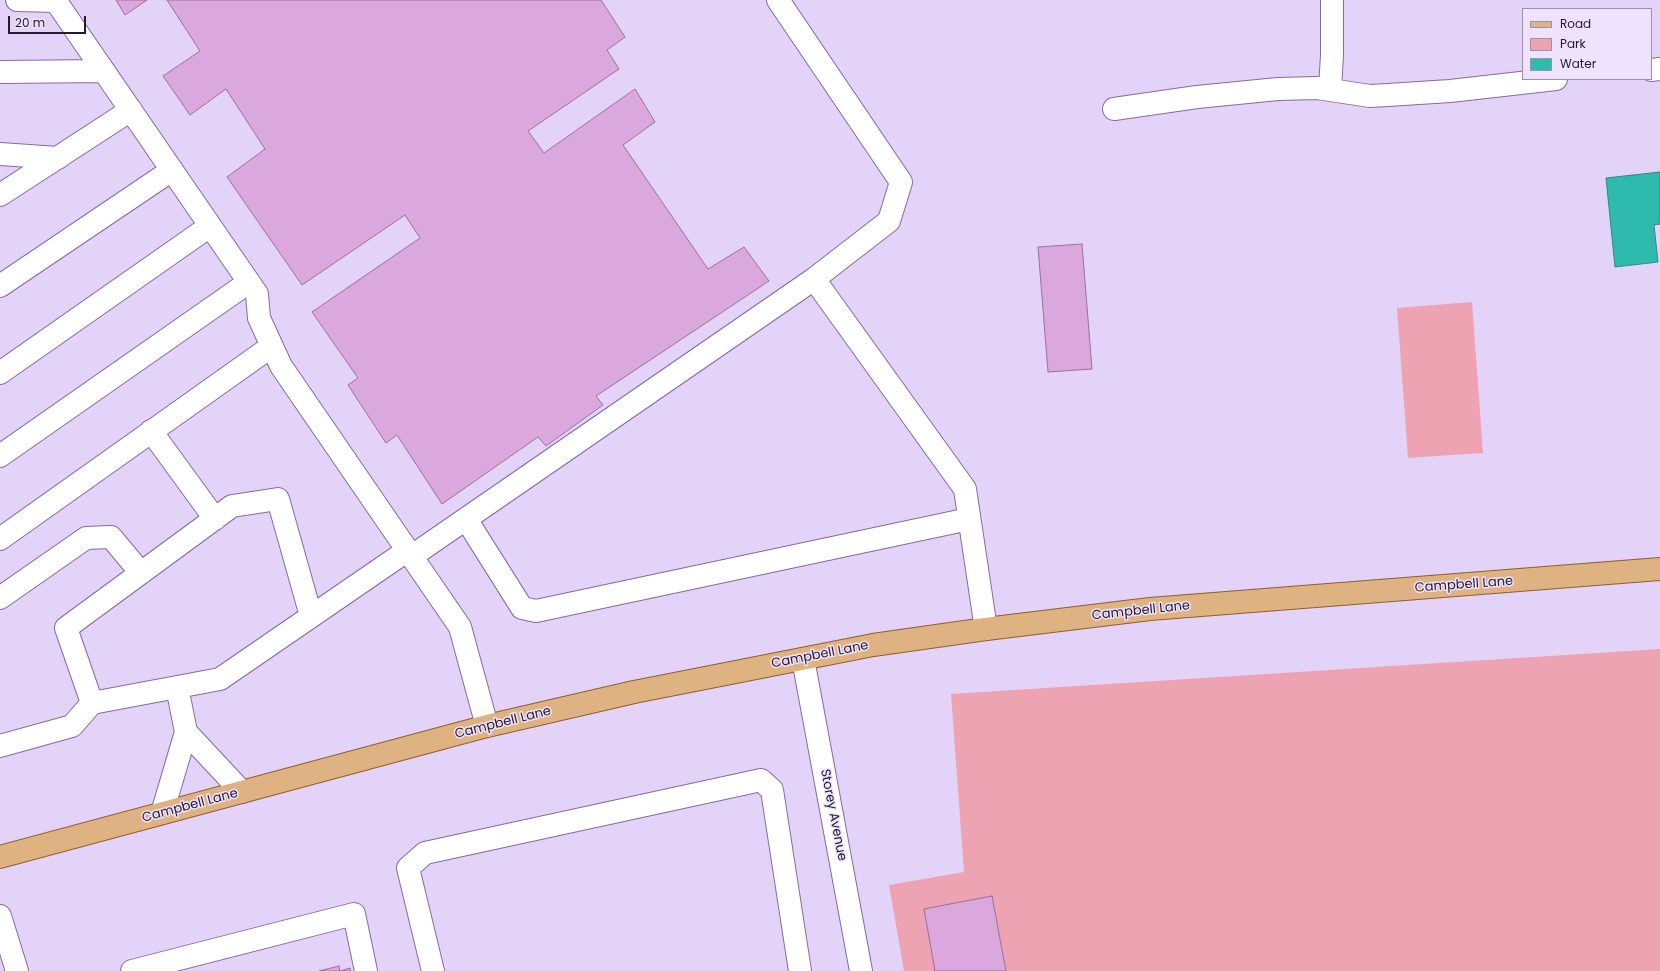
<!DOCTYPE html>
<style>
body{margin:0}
#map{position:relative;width:1660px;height:971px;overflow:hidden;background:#e3d3f8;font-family:Poppins,sans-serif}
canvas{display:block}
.legend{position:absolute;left:1522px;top:8px;width:130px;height:72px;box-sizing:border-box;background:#eee2fc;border:1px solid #9d92aa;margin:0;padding:5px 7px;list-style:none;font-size:12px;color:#241930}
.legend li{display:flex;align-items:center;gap:8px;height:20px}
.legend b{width:20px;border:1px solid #9d92aa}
.scale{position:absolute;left:8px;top:16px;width:78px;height:18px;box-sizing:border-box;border:2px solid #241930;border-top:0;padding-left:5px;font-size:12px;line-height:14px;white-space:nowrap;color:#241930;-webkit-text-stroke:3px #eee2fc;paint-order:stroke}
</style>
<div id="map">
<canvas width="1660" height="971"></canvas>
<ul class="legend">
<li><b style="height:5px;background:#dfb381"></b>Road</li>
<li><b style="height:11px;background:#eea3b3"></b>Park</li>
<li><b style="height:11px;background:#2ebbae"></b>Water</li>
</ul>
<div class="scale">20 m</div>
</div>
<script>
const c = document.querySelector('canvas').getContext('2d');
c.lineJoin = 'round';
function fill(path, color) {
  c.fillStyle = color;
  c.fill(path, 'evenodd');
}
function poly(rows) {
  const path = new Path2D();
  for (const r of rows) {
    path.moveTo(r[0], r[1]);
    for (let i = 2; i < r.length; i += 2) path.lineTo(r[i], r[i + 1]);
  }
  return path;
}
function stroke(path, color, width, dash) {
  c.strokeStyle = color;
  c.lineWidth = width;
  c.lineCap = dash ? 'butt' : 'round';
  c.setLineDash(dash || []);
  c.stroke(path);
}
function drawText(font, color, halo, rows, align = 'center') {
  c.font = font + ' Poppins,sans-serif';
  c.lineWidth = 3;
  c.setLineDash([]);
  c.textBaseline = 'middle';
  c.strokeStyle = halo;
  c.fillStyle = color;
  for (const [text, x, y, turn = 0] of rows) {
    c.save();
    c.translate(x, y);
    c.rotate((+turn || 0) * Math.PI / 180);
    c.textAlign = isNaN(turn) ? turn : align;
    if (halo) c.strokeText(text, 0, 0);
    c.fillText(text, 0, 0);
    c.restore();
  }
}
fill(poly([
 [1472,302,1483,453,1408,458,1397,308],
 [1660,649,1660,971,904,971,889,885,964,872,951,694]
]), '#eea3b3');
const water = poly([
 [1660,172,1660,224,1654,225,1658,262,1615,267,1606,178,1660,172]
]);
fill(water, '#2ebbae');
stroke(water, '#2b8a88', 1);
const building = poly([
 [116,0,147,0,125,15,116,0],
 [167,0,601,0,625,37,607,50,619,69,528,131,544,153,635,89,655,122,623,145,708,269,744,247,769,281,596,396,603,405,546,446,538,437,442,504,397,435,386,443,348,385,358,378,312,312,420,238,405,215,302,285,227,177,265,149,226,89,190,115,163,76,200,51,167,0],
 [1082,244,1092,369,1048,372,1038,247,1082,244],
 [992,896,1006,971,935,971,924,909,992,896],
 [339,966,340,971,350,968,351,971,319,971,339,966]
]);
fill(building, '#daa8dc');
stroke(building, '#9d6e9e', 1);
const minor = poly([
 [17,0,55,1],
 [55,0,257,294,259,318,281,366,460,627,487,726],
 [778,0,901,182,889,221,814,279],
 [1651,70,1660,69],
 [0,72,104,71],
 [1330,89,1332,55,1332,0],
 [1114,109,1197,97,1278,89,1317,88,1370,96,1388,95,1450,91,1556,79],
 [0,154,58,158],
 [0,195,131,110],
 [0,286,172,170],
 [0,373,210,226],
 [151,431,215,519],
 [0,456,249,282],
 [466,519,522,608,536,611,969,519],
 [0,539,272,346],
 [412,556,814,279,965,489,986,629],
 [0,598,86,538,111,537,141,573],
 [311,616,278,499,232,506,66,628,92,703,220,679,408,550],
 [803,659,861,971],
 [177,687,186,732],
 [0,746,72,726,92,703],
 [162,813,186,732,242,792],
 [0,916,17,971],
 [132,971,354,914,366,971],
 [433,971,408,868,425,853,761,780,772,790,800,971]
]);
const major = poly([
 [0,857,487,726,634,692,873,645,986,629,1150,609,1660,569]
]);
stroke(minor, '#856aa3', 24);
stroke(major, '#905d2e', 24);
stroke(minor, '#fff', 22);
stroke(major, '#dfb381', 22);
drawText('13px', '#241930', '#eee2fc', [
 ["Campbell Lane",1464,585,-4],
 ["Campbell Lane",1141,611,-6],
 ["Campbell Lane",820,655,-11],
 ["Campbell Lane",503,723,-14],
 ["Campbell Lane",190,806,-15],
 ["Storey Avenue",833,815,79]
]);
</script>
